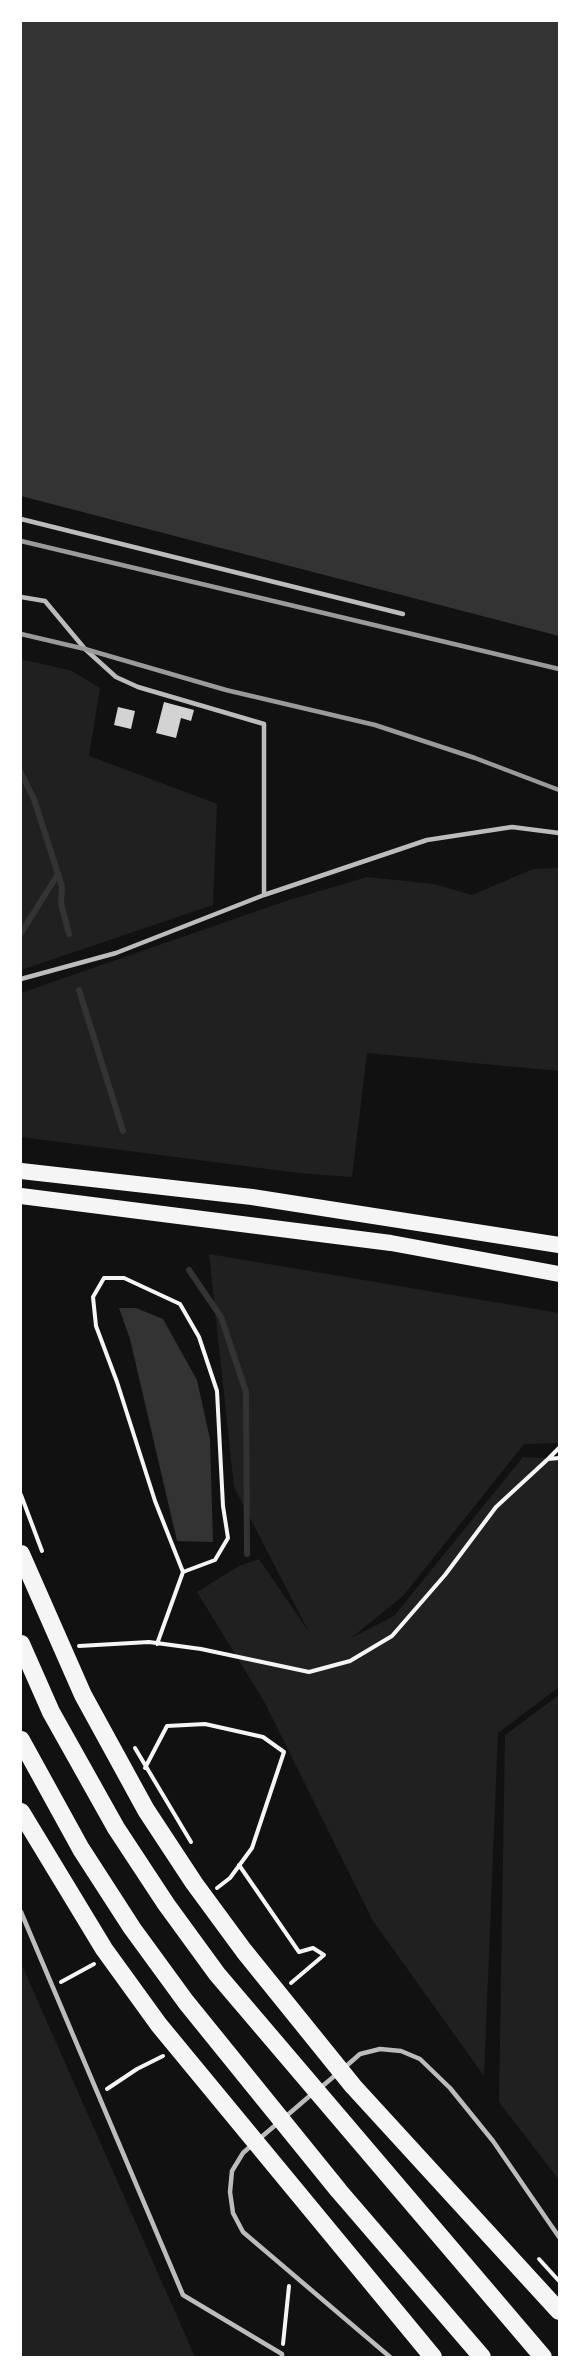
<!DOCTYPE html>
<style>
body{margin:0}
#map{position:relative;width:580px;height:2378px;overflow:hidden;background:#111;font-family:"DM Sans",sans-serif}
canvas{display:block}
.frame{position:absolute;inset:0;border:22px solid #fff;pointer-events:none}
</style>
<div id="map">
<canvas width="580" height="2378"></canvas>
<div class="frame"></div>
</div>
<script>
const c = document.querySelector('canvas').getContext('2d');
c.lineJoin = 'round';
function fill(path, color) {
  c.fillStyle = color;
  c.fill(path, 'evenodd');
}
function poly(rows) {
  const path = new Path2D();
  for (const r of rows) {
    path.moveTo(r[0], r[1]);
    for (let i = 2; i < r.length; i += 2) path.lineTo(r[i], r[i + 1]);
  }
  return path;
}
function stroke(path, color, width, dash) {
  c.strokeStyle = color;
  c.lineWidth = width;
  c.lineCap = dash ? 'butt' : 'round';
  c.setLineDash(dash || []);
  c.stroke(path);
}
fill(poly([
 [21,659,72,671,100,688,89,756,217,804,213,905,21,970],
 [559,868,559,1071,367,1053,352,1177,299,1173,21,1137,21,993,286,901,367,877,434,884,472,895,533,869],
 [209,1254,559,1313,559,1443,524,1444,403,1596,351,1638,394,1616,523,1457,559,1459,559,1687,498,1733,484,2076,373,1921,265,1703,197,1592,239,1566,259,1559,309,1632,234,1487],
 [559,1695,559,2180,499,2102,505,1735],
 [21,1963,195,2357,21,2357]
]), '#202020');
fill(poly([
 [21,21,559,21,559,636,21,496],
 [119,1308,136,1308,163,1319,197,1380,210,1439,213,1542,177,1541,130,1339]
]), '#333');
stroke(poly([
 [21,773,34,799,58,874,21,933],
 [58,874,62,887,61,903,69,934],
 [79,990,123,1131],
 [189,1270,221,1317,246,1392,247,1554]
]), '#333', 6);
fill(poly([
 [164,702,194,710,191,721,181,718,176,738,156,733],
 [118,707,135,711,131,729,114,725]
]), '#d3d3d3');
stroke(poly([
 [549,1458,559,1448],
 [21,1495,42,1551],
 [157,1644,183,1572,155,1501,117,1382,96,1326,93,1297,104,1278,124,1278,180,1304,199,1337,217,1391,223,1506,228,1538,215,1560,183,1572],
 [79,1646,149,1642,201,1649,309,1672,350,1661,392,1636,445,1575,496,1507,548,1459,559,1458],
 [135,1748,191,1842],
 [145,1768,167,1726,205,1724,263,1737,284,1752,252,1848,230,1878,217,1888],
 [239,1865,299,1952,313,1948,324,1955,291,1983],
 [61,1982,94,1964],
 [107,2089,137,2069,163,2056],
 [539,2259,559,2281],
 [283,2344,289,2286]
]), '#f5f5f5', 4);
stroke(poly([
 [21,519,403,614],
 [21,597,45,601,85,649,116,677,138,687,264,724,264,895],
 [21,979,116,953,264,895,427,840,512,827,559,833],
 [21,1912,183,2295,282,2354,282,2357],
 [344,2068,360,2054,380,2049,401,2051,420,2059,450,2088,493,2141,559,2237],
 [319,2089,338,2073],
 [284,2118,312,2094],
 [259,2139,278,2123],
 [253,2144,243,2153,232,2171,230,2192,233,2213,243,2232,390,2357]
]), '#bcbcbc', 4.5);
stroke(poly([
 [21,1171,252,1197,559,1245],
 [21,1196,391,1243,559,1274]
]), '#f5f5f5', 16);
stroke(poly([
 [21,1554,83,1695,146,1810,194,1883,244,1951,353,2086,559,2311],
 [21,1644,51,1712,116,1828,166,1904,217,1974,543,2357],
 [21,1740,81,1849,132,1928,186,2002,339,2191,482,2357],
 [21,1812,104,1949,159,2025,433,2357]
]), '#f5f5f5', 18);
stroke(poly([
 [21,541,559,669],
 [21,634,85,649,226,690,375,725,475,758,559,790]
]), '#9a9a9a', 4.5);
</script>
